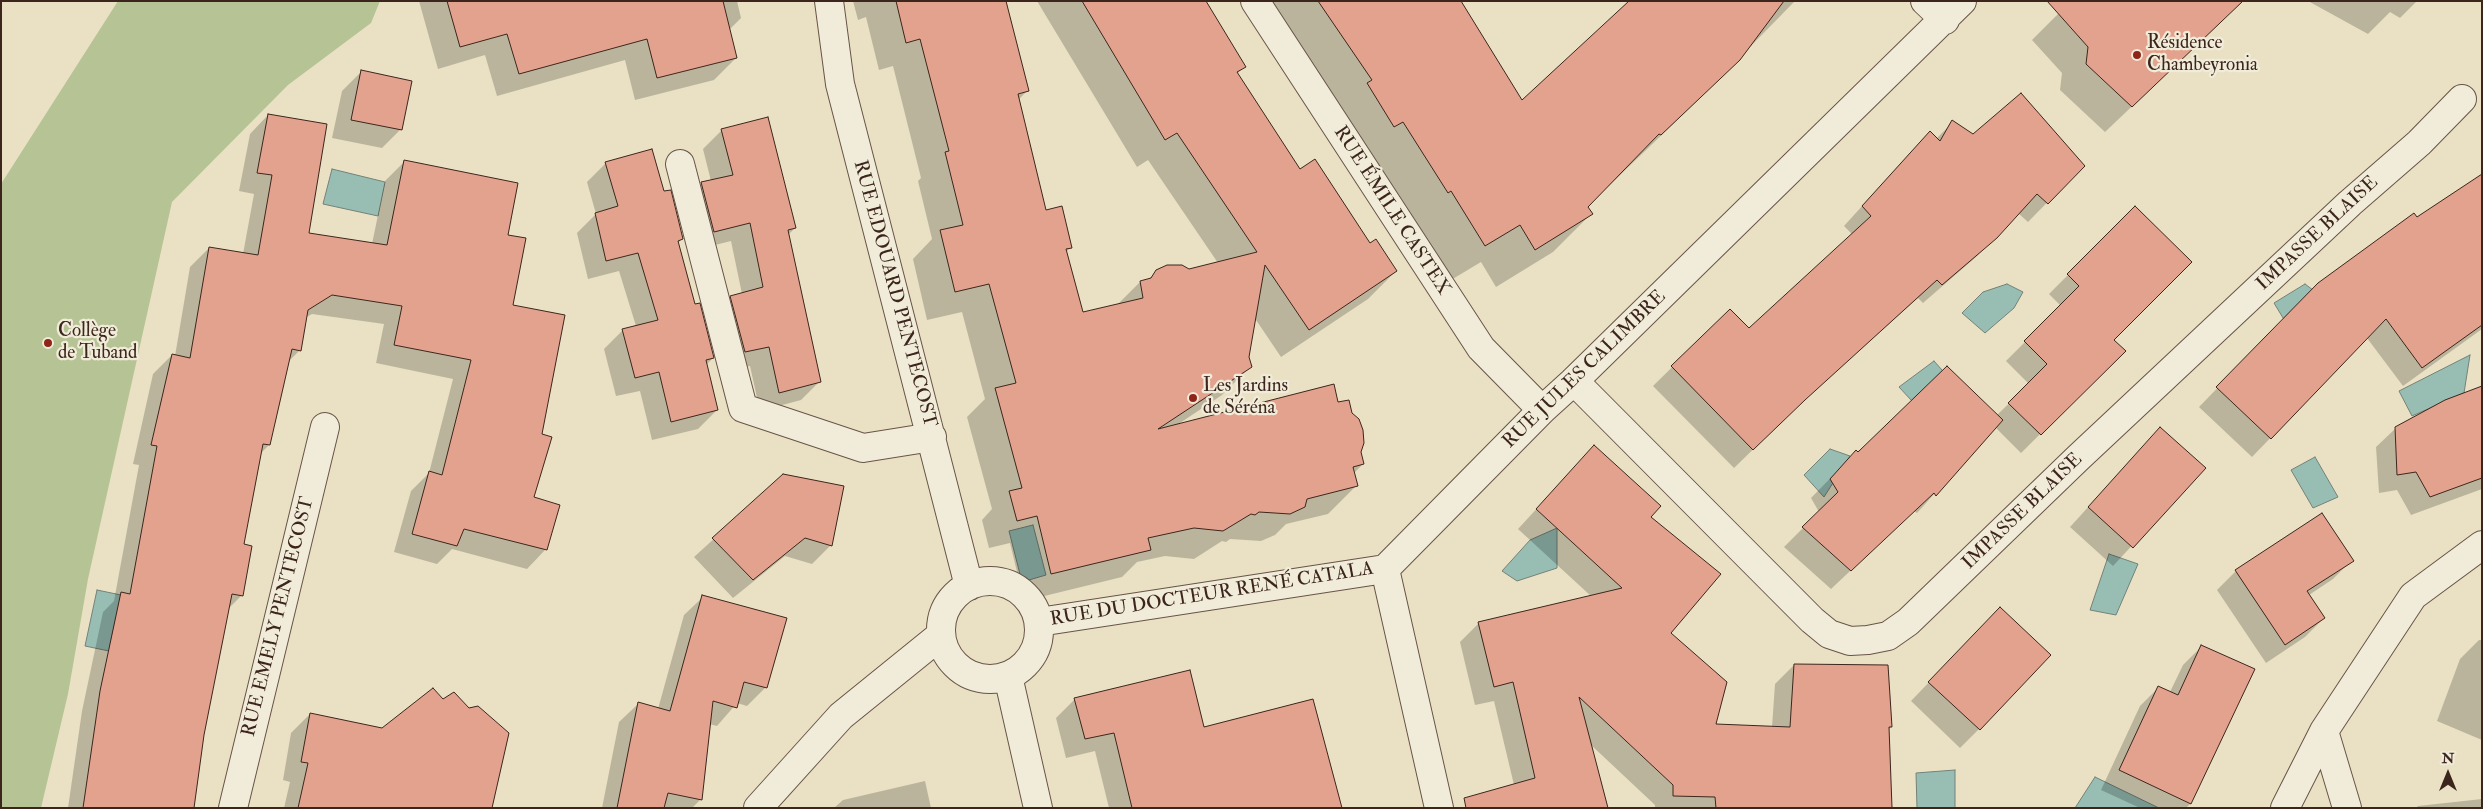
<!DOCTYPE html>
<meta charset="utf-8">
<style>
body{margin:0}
#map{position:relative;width:2483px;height:809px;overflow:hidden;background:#eae1c4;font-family:"IM FELL Double Pica",serif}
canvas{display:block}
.frame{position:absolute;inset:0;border:2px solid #3c251d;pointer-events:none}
.north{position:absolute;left:2423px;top:749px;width:50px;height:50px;-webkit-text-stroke:4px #f1ecd9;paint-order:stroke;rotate:0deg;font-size:14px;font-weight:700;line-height:20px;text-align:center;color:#3c251d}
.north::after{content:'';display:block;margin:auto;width:18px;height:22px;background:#3c251d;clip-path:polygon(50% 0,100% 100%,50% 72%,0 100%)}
</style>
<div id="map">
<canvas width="2483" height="809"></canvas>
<div class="frame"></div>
<div class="north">N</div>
</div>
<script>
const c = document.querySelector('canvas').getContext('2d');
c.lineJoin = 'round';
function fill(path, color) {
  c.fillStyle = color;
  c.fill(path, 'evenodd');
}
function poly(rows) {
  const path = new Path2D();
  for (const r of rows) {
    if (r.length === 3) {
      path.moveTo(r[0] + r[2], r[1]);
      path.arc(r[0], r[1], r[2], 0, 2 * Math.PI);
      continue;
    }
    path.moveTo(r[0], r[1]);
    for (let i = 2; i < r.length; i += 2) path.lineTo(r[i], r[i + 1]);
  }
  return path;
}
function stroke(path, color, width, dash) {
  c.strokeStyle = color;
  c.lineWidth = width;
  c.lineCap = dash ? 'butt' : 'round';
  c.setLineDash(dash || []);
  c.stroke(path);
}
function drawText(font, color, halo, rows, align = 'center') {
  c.font = font + ' "IM FELL Double Pica",serif';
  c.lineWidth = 4.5;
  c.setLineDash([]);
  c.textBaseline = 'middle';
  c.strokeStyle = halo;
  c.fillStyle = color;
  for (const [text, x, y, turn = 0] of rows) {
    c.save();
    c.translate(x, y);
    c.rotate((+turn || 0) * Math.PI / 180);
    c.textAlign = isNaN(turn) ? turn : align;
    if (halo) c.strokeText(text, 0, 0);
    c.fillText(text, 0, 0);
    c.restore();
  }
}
fill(poly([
 [118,1,380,1,371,23,288,85,172,202,88,579,68,694,41,808,1,808,1,184]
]), '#b6c395');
const water = poly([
 [332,169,385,182,378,216,323,204,332,169],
 [2007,284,2023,292,2014,308,1985,333,1962,313,1983,292,2007,284],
 [2305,284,2334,306,2294,336,2274,303,2305,284],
 [2470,355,2464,393,2412,416,2399,391,2470,355],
 [1934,361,1958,388,1924,414,1899,387,1934,361],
 [1830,449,1850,456,1824,497,1804,475,1830,449],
 [2315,457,2338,497,2313,508,2291,470,2315,457],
 [1033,525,1046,575,1022,582,1009,531,1033,525],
 [1557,528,1557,568,1517,581,1502,571,1530,540,1557,528],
 [2109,554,2138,564,2116,615,2090,610,2109,554],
 [97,590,121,595,109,651,85,646,97,590],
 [1955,770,1955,808,1917,808,1916,773,1955,770],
 [2095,777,2159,808,2075,808,2095,777]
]);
fill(water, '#98beb4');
stroke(water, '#738178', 1);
fill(poly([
 [419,1,737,1,741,18,729,30,736,58,714,80,635,100,625,60,497,96,485,55,438,69],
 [853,1,1005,1,1027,91,1018,100,1045,211,1071,247,1065,253,1082,314,1117,305,1140,282,1148,280,1157,271,1189,270,1218,263,1148,160,1137,167,1037,1,1204,1,1244,67,1237,74,1300,171,1396,271,1368,299,1281,357,1254,317,1247,357,1250,367,1222,395,1177,425,1337,404,1360,452,1363,464,1353,474,1356,486,1328,514,1286,524,1275,535,1261,541,1230,539,1226,542,1222,541,1194,559,1165,556,1137,562,1122,577,1024,601,1010,543,989,548,982,520,992,509,967,417,985,399,962,312,927,320,913,259,932,239,918,181,921,178,893,66,879,70,866,17,858,20],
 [1267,1,1459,1,1522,102,1631,1,1795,1,1700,98,1587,207,1591,214,1553,252,1496,287,1481,262,1446,283],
 [2243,1,2105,132,2060,90,2062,73,2032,40,2058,14],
 [2308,1,2417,1,2400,18,2390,12,2368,34],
 [361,72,401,129,382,148,332,138,342,91],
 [268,115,307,234,372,244,385,181,404,162,507,236,512,306,541,435,532,498,558,506,545,550,527,569,452,549,437,564,394,552,411,491,429,473,453,379,376,363,384,324,312,314,305,318,300,350,288,362,269,445,260,454,243,545,242,595,228,609,203,735,192,808,68,808,82,711,103,612,114,601,139,465,133,464,153,374,172,355,175,356,190,267,209,248,243,254,254,194,239,191,250,134],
 [1953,122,1973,136,2083,166,2028,222,2018,213,1976,257,1923,303,1918,298,1806,398,1734,468,1653,386,1730,310,1749,330,1853,235,1844,226,1911,152,1930,133,1936,139],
 [722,130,795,228,788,235,820,381,801,400,760,411,750,366,726,370,712,316,731,297,742,294,731,241,695,250,683,202,702,184,711,181,703,149],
 [606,163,663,193,682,239,677,244,695,306,713,358,706,365,717,410,698,429,652,440,640,391,616,396,604,349,623,330,636,326,619,271,588,279,577,233,596,214,587,182],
 [2482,175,2482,329,2403,386,2367,338,2252,457,2199,407,2299,304],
 [2135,208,2112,340,2124,351,2021,453,1995,427,1917,513,1914,511,1831,589,1784,547,1819,512,1811,498,1856,452,1858,454,1997,415,2029,384,2006,361,2061,306,2049,294],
 [2482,388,2482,489,2411,515,2397,490,2379,493,2376,447,2396,428],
 [2142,448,2204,468,2113,566,2070,527],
 [1576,466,1650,517,1669,633,1714,725,1772,727,1775,684,1794,665,1891,727,1888,730,1891,805,1894,808,1655,808,1655,805,1590,744,1607,808,1514,785,1494,701,1475,705,1460,642,1479,623,1592,597,1518,529],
 [784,475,831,545,812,564,785,556,733,598,694,557],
 [2352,560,2333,579,2309,595,2324,618,2305,637,2266,663,2217,590,2236,571],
 [703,597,766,687,747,706,737,703,717,726,709,724,701,799,692,808,602,808,619,722,638,704,658,709,684,615],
 [1982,627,1979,729,1960,748,1911,701],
 [2479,640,2482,640,2482,740,2437,721,2460,659],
 [2202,646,2253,670,2190,804,2186,808,2140,808,2101,790,2140,706,2159,687,2170,692,2183,665],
 [1075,699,1203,729,1341,808,1109,808,1095,751,1066,758,1056,718],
 [443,700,483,808,284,808,290,782,283,780,291,733,310,714,382,729],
 [925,781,931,808,834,808,843,800],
 [2482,799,2482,808,2416,808,2418,806]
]), '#0003');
const building = poly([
 [447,1,723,1,737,58,657,78,647,39,519,74,507,34,460,47,447,1],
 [896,1,1006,1,1029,91,1018,94,1046,210,1062,206,1072,248,1066,249,1083,312,1143,298,1140,281,1151,278,1156,270,1167,265,1182,265,1189,269,1257,252,1177,133,1165,140,1082,1,1206,1,1246,67,1237,72,1300,169,1315,159,1370,243,1376,239,1397,271,1309,330,1265,265,1249,357,1252,367,1158,429,1334,384,1338,402,1349,400,1352,413,1359,419,1363,430,1364,443,1361,452,1364,464,1353,467,1358,486,1307,499,1305,507,1290,514,1259,512,1255,515,1251,514,1223,531,1194,528,1148,538,1151,550,1051,574,1037,516,1017,521,1009,491,1022,488,995,388,1016,383,989,284,955,292,940,230,963,225,945,152,949,151,920,39,906,43,896,1],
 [1318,1,1461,1,1522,100,1629,1,1784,1,1740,60,1661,135,1659,134,1588,207,1593,214,1535,250,1520,225,1485,246,1451,191,1448,193,1403,122,1394,127,1367,83,1372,80,1318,1],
 [2047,1,2243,1,2132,107,2086,64,2088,47,2047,1],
 [361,70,412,81,402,130,351,120,361,70],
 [2021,93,2085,166,2048,204,2037,194,1997,238,1942,285,1937,280,1805,400,1753,450,1671,366,1730,309,1749,328,1871,216,1862,206,1930,131,1940,141,1952,120,1973,134,2021,93],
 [268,114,327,124,309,233,387,245,404,160,518,183,508,235,526,238,513,305,565,315,542,434,552,437,534,497,560,505,547,550,464,529,457,546,412,534,429,471,442,475,471,360,394,345,402,306,332,295,308,310,301,351,292,349,270,445,263,444,244,544,252,546,243,596,232,594,204,735,194,808,83,808,100,691,121,592,130,594,157,446,151,445,172,354,190,358,209,247,258,255,272,175,257,173,268,114],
 [768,117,796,228,788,230,821,382,779,393,769,347,745,352,730,296,763,287,750,223,714,232,701,182,733,175,721,129,768,117],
 [652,149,664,191,671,190,683,239,678,241,695,304,700,303,714,358,706,360,718,410,671,422,659,372,635,378,622,329,658,320,638,253,606,261,595,213,618,206,605,162,652,149],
 [2482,174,2482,325,2422,368,2386,319,2271,439,2216,387,2318,283,2414,213,2417,217,2482,174],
 [2135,206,2192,262,2114,340,2126,351,2041,435,2008,403,2047,364,2024,341,2079,286,2067,274,2135,206],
 [1947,366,2003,420,1936,496,1934,493,1851,571,1802,527,1838,492,1830,479,1856,450,1858,452,1947,366],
 [2482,386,2482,478,2430,497,2416,472,2397,475,2395,427,2445,400,2482,386],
 [2160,427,2206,468,2133,548,2088,507,2160,427],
 [1594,445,1661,506,1651,517,1721,574,1671,633,1727,682,1716,724,1790,727,1794,664,1888,665,1892,727,1889,727,1892,808,1716,808,1715,797,1673,796,1673,785,1579,697,1608,808,1466,808,1464,798,1535,778,1513,682,1494,687,1478,622,1622,588,1536,509,1594,445],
 [783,474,844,486,832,546,805,538,753,580,712,538,783,474],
 [2322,513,2354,561,2307,591,2325,618,2285,645,2235,570,2322,513],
 [702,595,787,618,767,688,744,682,737,708,713,701,702,800,668,793,664,808,617,808,638,702,670,711,702,595],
 [2000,607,2051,655,1980,730,1928,682,2000,607],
 [2201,645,2255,669,2191,804,2119,770,2158,686,2178,695,2201,645],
 [1190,670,1204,727,1313,699,1342,808,1132,808,1114,733,1085,739,1074,698,1190,670],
 [433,688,443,699,454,692,469,708,478,706,509,733,492,808,298,808,308,763,301,762,310,713,382,728,433,688]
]);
fill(building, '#e3a28d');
stroke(building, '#3c251d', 1);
const minor = poly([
 [829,1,840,84,969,586],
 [1255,1,1481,348,1542,410],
 [1925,1,1945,20],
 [680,164,743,408,863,448,932,437],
 [1574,381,1812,620,1829,634,1850,641,1868,640,1888,636,1908,622,2078,458,2350,203,2419,143,2462,99],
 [990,630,49],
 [1039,622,1385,569],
 [1008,676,1038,808],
 [2324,731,2347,808],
 [233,808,325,427],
 [758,808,841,716,941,635],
 [1439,808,1385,569,1542,410,1574,381,1962,1],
 [2285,808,2324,731,2413,596,2482,545]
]);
stroke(minor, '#685447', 30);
stroke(minor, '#f1ecd9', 28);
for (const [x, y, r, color] of [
 [2137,55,5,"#8f2418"],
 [48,343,5,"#8f2418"],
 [1193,398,5,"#8f2418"]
]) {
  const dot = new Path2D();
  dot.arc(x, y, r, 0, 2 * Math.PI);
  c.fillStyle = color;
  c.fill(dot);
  stroke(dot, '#f1ecd9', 2);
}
drawText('19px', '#3c251d', '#f1ecd9', [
 ["Résidence",2147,44],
 ["Chambeyronia",2147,66],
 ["Collège",58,332],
 ["de Tuband",58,354],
 ["Les Jardins",1203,387],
 ["de Séréna",1203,409]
], 'left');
drawText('19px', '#3c251d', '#f1ecd9', [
 ["RUE ÉMILE CASTEX",1391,211,57],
 ["IMPASSE BLAISE",2318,234,-43],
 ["RUE EDOUARD PENTECOST",894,294,75],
 ["RUE JULES CALIMBRE",1585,370,-44],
 ["IMPASSE BLAISE",2023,512,-44],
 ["RUE DU DOCTEUR RENÉ CATALA",1212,595,-9],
 ["RUE EMELY PENTECOST",279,617,-76]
]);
</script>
